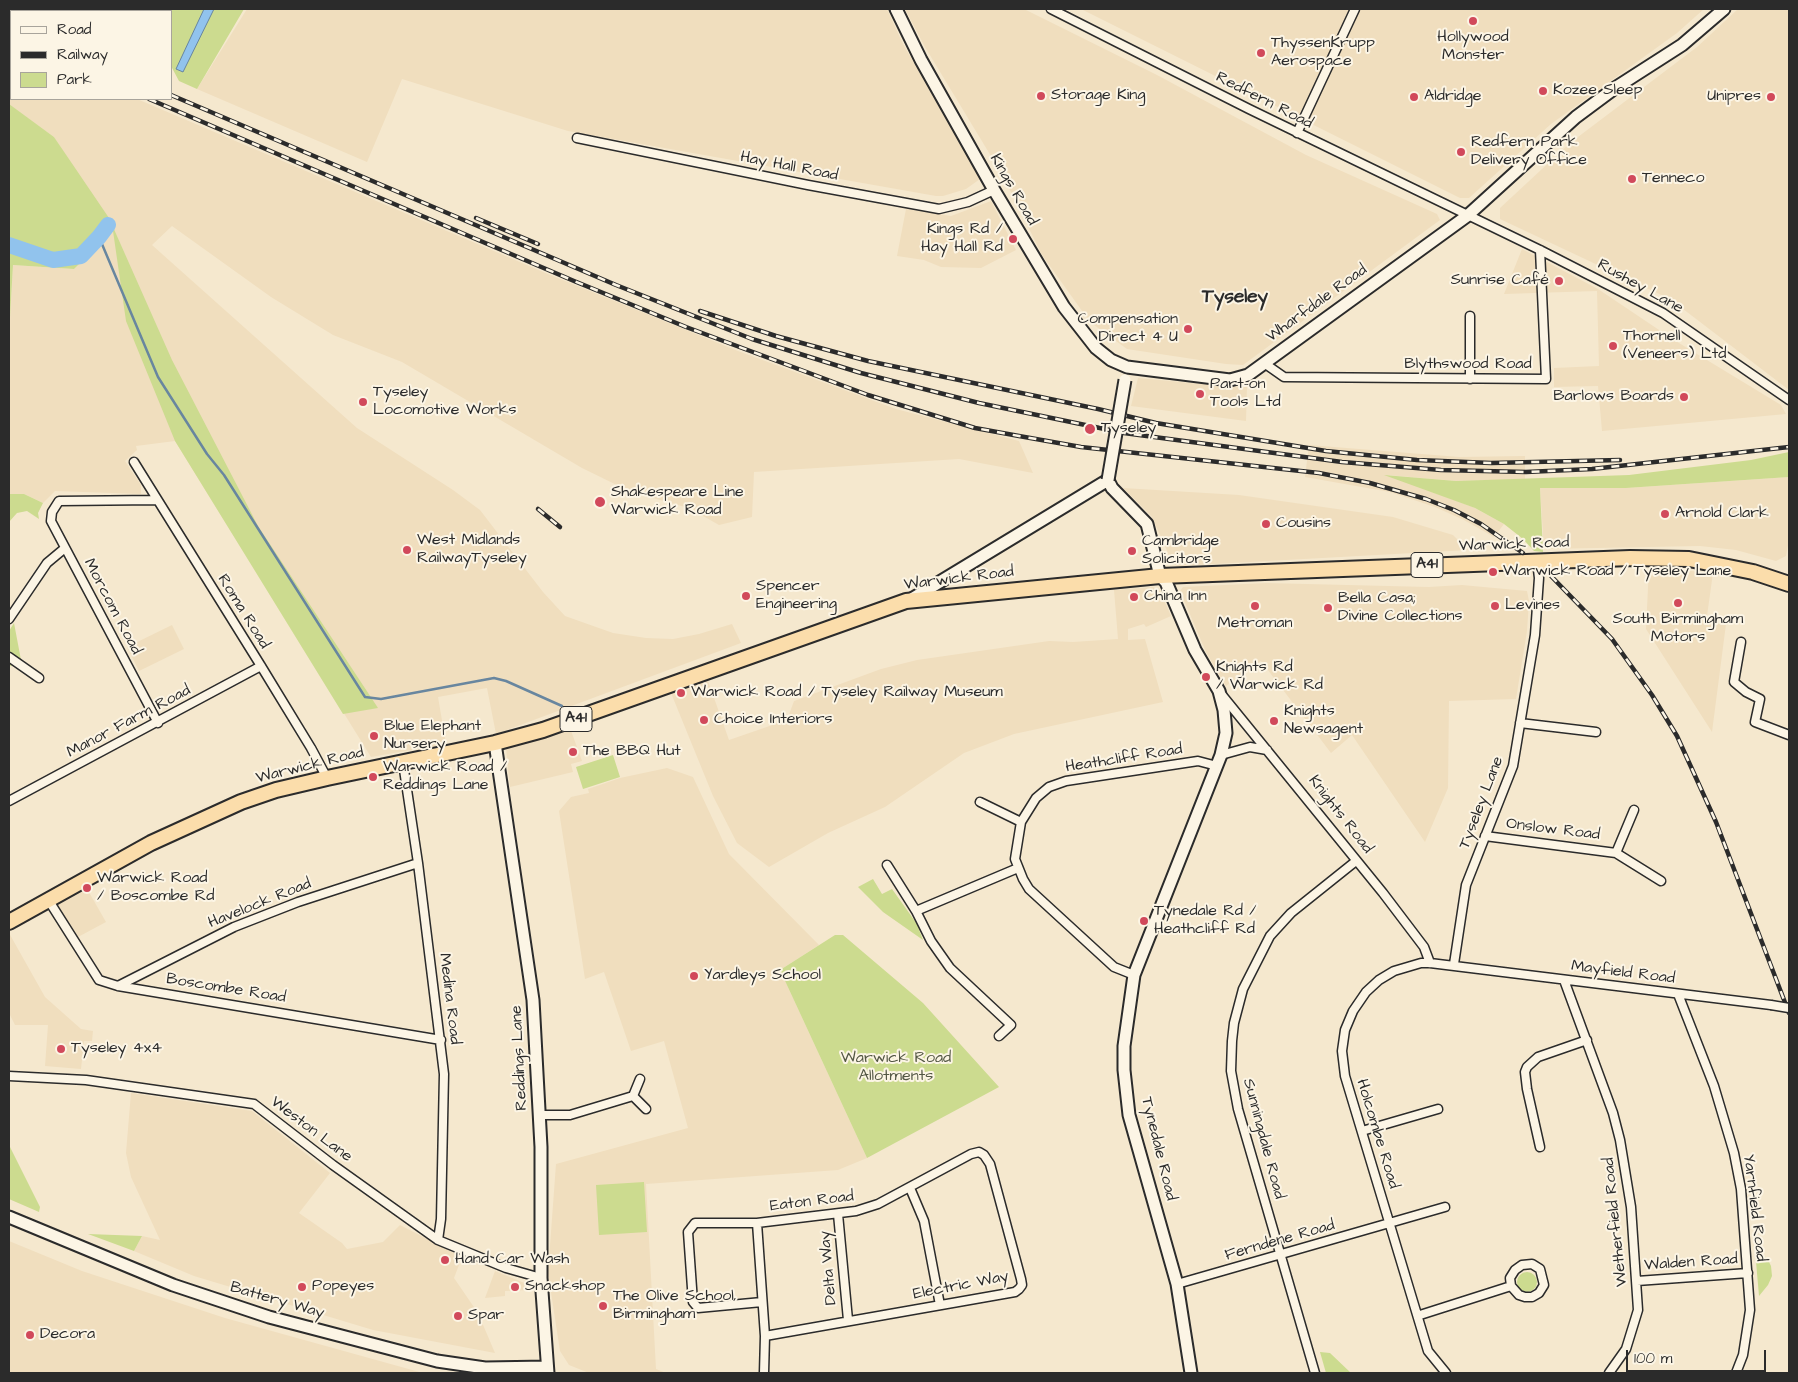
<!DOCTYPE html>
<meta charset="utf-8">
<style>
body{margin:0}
#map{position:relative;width:1798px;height:1382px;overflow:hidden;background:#f5e8ce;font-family:"Architects Daughter",sans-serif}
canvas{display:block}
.frame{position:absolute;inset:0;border:10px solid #2b2b2b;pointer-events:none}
.legend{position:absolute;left:10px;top:10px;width:162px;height:90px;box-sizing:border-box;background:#fcf5e5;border:1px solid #a8a49b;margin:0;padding:6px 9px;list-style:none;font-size:15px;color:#2b2b2b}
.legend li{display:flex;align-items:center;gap:10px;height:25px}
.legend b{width:25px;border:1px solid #a8a49b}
.scale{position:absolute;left:1626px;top:1350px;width:140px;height:22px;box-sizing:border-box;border:2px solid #2b2b2b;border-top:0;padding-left:6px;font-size:15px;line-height:18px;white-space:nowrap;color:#2b2b2b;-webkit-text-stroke:4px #fcf5e5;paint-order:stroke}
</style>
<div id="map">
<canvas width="1798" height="1382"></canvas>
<div class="frame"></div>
<ul class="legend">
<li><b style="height:6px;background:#fcf5e5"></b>Road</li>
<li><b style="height:6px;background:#2b2b2b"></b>Railway</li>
<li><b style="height:14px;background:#ccdb8f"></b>Park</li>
</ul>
<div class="scale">100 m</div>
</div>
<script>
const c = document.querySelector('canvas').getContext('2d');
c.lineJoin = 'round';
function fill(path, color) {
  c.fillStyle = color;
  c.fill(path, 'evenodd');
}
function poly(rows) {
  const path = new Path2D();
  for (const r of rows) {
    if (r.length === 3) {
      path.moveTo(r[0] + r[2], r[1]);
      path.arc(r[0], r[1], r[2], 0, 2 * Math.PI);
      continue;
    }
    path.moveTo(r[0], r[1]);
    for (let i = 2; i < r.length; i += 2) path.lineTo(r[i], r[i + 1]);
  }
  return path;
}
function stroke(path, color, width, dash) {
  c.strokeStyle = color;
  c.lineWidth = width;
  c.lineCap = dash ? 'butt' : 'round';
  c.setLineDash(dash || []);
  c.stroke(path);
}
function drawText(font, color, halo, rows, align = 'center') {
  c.font = font + ' "Architects Daughter",sans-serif';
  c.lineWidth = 4;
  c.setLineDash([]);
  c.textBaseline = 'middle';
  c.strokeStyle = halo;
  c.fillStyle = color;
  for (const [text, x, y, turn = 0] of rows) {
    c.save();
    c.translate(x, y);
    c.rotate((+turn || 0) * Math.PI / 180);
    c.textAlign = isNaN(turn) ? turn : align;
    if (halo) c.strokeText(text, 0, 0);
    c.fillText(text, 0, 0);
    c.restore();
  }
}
fill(poly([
 [247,9,887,9,903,44,980,179,966,189,943,196,936,196,568,131,402,79,367,162,197,89],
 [905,9,1024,9,1157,75,1306,155,1437,214,1440,220,1243,365,1226,364,1127,349,1090,322,1042,255,1003,176,925,47],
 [1081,9,1704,9,1677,33,1551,124,1469,198,1460,198],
 [1738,9,1789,9,1789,390,1670,299,1500,219,1500,208,1570,143,1697,47],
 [9,45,11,46,11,99,137,99,548,274,738,351,896,409,1019,441,1033,473,959,459,754,472,752,517,719,525,689,508,631,492,582,468,402,362,333,335,271,297,172,226,152,245,357,428,453,490,480,510,543,592,565,616,613,633,646,638,673,639,699,634,732,624,741,643,496,734,487,688,438,697,446,744,371,757,175,441,136,446,137,450,125,461,141,485,141,494,55,491,43,503,24,494,9,494,9,335,13,265,74,269,113,231,54,137,9,105],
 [991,201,1016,250,981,268,941,267,924,260,897,256,906,209,951,216],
 [1522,249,1598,289,1674,340,1781,405,1786,414,1602,431,1598,386,1554,387,1554,368,1599,366,1597,291,1504,294],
 [1138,378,1234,387,1247,386,1246,421,1131,406],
 [1309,445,1459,457,1525,456,1525,480,1456,481,1387,475,1473,507,1504,524,1494,537,1464,520,1435,507,1390,492,1305,477],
 [1789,477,1789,540,1786,556,1776,561,1736,550,1700,546,1544,549,1540,488,1626,488],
 [1123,488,1239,495,1393,517,1453,535,1468,550,1177,566,1172,562,1152,517],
 [1649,567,1713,573,1706,623,1726,624,1712,732,1646,629],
 [1266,583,1429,587,1462,585,1527,591,1529,601,1527,631,1516,699,1449,701,1448,788,1425,842,1352,735,1331,753,1261,661,1226,686,1206,652,1180,591,1183,587],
 [1153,587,1160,591,1171,616,1146,627,1144,624,1128,629,1128,640,1145,639,1163,702,1014,734,964,753,885,807,828,833,769,867,737,843,713,796,671,693,708,681,729,740,787,720,794,701,881,669,917,660,1049,641,1073,642,1118,639,1114,590],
 [172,625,184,649,139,671,127,647],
 [570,728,582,761,571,764,573,772,510,787,506,748],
 [667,768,693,777,729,854,819,945,780,970,867,1158,838,1170,646,1184,656,1369,666,1373,589,1373,569,1365,560,1351,548,1273,556,1164,688,1128,664,1041,631,1051,604,972,585,979,559,811,571,797,589,793,588,789,620,778],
 [86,887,106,922,78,937,57,904],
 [9,933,45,997,81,1029,93,1031,92,1041,84,1041,81,1069,45,1066,48,1025,15,1025,9,1013],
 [131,1093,252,1111,330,1173,299,1213,342,1243,347,1249,383,1242,400,1225,462,1257,454,1278,478,1313,495,1353,373,1330,194,1276,134,1251,142,1236,160,1240,131,1177,126,1153],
 [9,1241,82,1271,225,1318,423,1373,9,1373],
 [495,1271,527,1284,528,1290,505,1291,505,1296,485,1298]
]), '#f0debe');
fill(poly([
 [19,9,244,9,197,89,179,81,171,66,171,11,25,11],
 [9,104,54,137,109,218,172,360,258,526,378,708,343,714,175,441,126,321,113,231,74,269,13,265,9,335],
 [1789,452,1789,477,1626,488,1540,488,1543,552,1534,551,1523,539,1504,524,1475,508,1384,475,1456,481,1629,475,1751,460],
 [9,494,24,494,43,503,38,513,39,519,27,511,17,513,9,522],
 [14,623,21,660,9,667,9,631],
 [613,755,620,777,583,789,576,767],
 [873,879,882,894,892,889,917,924,923,940,883,912,858,887],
 [835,935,843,935,923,1003,999,1087,867,1158,780,970],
 [9,1145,40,1207,39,1212,9,1199],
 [644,1182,647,1232,599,1235,596,1185],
 [88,1234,142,1236,134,1251],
 [1755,1250,1767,1258,1771,1266,1772,1276,1768,1285,1759,1296],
 [1527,1282,10],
 [1320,1352,1330,1353,1351,1373,1326,1373]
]), '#ccdb8f');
const water = poly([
 [204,9,214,9,183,72,176,69,204,9]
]);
fill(water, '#91c3ed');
stroke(water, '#68869f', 1);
stroke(poly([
 [99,237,158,377,207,454,224,475,365,697,381,699,494,678,506,681,562,706]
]), '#68869f', 2.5);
stroke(poly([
 [9,245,53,260,81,256,99,237,108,225]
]), '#91c3ed', 16);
const street = poly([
 [1051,9,1249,109,1540,250,1663,313,1789,400],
 [1297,133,1355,9],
 [577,138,808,185,939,209,968,202,994,190],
 [1264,363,1284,377,1546,379,1540,250],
 [1470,379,1470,316],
 [134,462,261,666,311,748,327,778],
 [157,500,59,501,52,512,51,521,158,723],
 [9,619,47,563,65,548],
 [1741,642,1734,682,1746,692,1760,699,1755,722,1789,735],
 [9,657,39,678],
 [1222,695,1383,893,1424,947,1430,963],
 [1520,723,1596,732],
 [1221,755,1250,747,1267,750],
 [403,763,418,863,444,1074,441,1219,438,1240],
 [9,801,261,666],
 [980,802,1021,822],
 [1485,836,1616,853,1661,881],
 [1616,853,1634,810],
 [887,865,916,911,931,941,950,968,1011,1025,999,1036],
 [49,901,99,980,118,986,441,1040],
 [916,911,1018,868],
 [1454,964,1466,885,1513,766,1535,635,1539,578,1537,561],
 [1134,975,1114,967,1029,889,1023,879,1015,859,1021,822,1036,798,1049,787,1066,781,1198,761,1217,766],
 [1564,980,1613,1113,1620,1140,1631,1207,1638,1310,1626,1349,1609,1373],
 [118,986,234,927,298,902,418,863],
 [1678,994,1714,1086,1734,1153,1741,1189,1750,1310,1743,1355,1736,1373],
 [9,1076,86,1080,254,1104,333,1165,438,1240,506,1268,541,1278],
 [633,1096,646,1109],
 [539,1115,570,1115,633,1096,640,1079],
 [1362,1131,1438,1109],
 [1540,1147,1527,1089,1525,1072,1527,1067,1538,1057,1587,1040],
 [910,1188,924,1221,940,1305],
 [838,1214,848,1320],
 [757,1223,695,1223,688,1232,693,1302,698,1308,762,1302],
 [1637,1281,1748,1273],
 [1177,1284,1445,1207],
 [1420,1315,1511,1286,1510,1278,1515,1270,1522,1265,1532,1264,1540,1269,1544,1285,1539,1293,1532,1297,1525,1297,1519,1295,1511,1286],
 [764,1373,765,1336,757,1223,856,1211,878,1204,971,1154,979,1152,984,1155,990,1164,1021,1279,1022,1285,1019,1289,1015,1292,765,1336],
 [1315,1373,1238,1109,1231,1071,1232,1041,1234,1023,1243,989,1270,936,1291,913,1356,861],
 [1446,1373,1428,1351,1345,1076,1342,1051,1345,1030,1353,1011,1366,992,1379,980,1394,971,1421,963,1430,963,1771,1005]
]);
const secondary = poly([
 [896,9,921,60,994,190,1064,307,1096,348,1111,360,1127,367,1230,380,1248,375,1467,216,1576,117,1615,88,1682,45,1724,9],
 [910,600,1108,480,1112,488,1147,524,1160,576,1166,582,1195,650,1219,691,1224,710,1226,733,1221,755,1134,975,1124,1046,1124,1070,1129,1115,1177,1284,1191,1373],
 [495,743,533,1000,541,1147,541,1278,548,1373],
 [9,1217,173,1285,269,1317,437,1361,485,1368,547,1367]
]);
const highway = poly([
 [9,922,151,843,241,802,276,790,327,778,495,743,543,730,906,601,1160,576,1630,558,1689,559,1753,572,1789,584]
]);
stroke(street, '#2b2b2b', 11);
stroke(secondary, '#2b2b2b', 15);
stroke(highway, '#2b2b2b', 18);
stroke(street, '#fcf5e5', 8);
stroke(secondary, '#fcf5e5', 11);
stroke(highway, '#fbddab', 14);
const rail = poly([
 [9,24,11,25],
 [9,37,11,38],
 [171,95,616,285,752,339,861,373,979,403,1124,433,1342,462,1441,470,1526,472,1592,469,1789,447],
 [149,99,574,281,686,327,868,395,975,428,1019,436,1081,447,1319,473,1370,483,1426,499,1454,510,1481,524,1523,553],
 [476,218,538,244],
 [700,311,776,336,868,361,1098,409,1156,423,1326,451,1417,460,1491,463,1620,460],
 [538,509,560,527],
 [1551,576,1612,639,1652,695,1677,736,1716,822,1789,1013]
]);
stroke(rail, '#2b2b2b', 4.5);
stroke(rail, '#fcf5e5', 2.5, [8]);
const streetBridge = poly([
 [1771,1005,1789,1008]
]);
const secondaryBridge = poly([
 [1108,480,1125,380]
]);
stroke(streetBridge, '#2b2b2b', 11, []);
stroke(secondaryBridge, '#2b2b2b', 15, []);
stroke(streetBridge, '#fcf5e5', 8);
stroke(secondaryBridge, '#fcf5e5', 11);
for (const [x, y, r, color] of [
 [1473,21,5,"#d1495b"],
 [1261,53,5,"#d1495b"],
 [1543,91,5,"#d1495b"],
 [1041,96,5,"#d1495b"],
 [1414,97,5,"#d1495b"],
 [1771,97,5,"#d1495b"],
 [1461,152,5,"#d1495b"],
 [1632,179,5,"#d1495b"],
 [1013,239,5,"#d1495b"],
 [1559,281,5,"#d1495b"],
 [1188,329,5,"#d1495b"],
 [1613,346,5,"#d1495b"],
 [1200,394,5,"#d1495b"],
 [1684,397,5,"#d1495b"],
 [363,402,5,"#d1495b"],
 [1090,429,6,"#d1495b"],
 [600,502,6,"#d1495b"],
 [1665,514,5,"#d1495b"],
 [1266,524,5,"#d1495b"],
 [407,550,5,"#d1495b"],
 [1132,551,5,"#d1495b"],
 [1493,572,5,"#d1495b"],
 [746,596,5,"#d1495b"],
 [1134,597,5,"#d1495b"],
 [1678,603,5,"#d1495b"],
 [1255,606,5,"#d1495b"],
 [1495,606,5,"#d1495b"],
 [1328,608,5,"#d1495b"],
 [1206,677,5,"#d1495b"],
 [681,693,5,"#d1495b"],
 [704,720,5,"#d1495b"],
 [1274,721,5,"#d1495b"],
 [374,736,5,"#d1495b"],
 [573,752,5,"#d1495b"],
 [373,777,5,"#d1495b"],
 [87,888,5,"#d1495b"],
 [1144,921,5,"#d1495b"],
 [694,976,5,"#d1495b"],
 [61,1049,5,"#d1495b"],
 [445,1260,5,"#d1495b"],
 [302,1287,5,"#d1495b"],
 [515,1287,5,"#d1495b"],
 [603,1306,5,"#d1495b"],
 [458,1316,5,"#d1495b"],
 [30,1335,5,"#d1495b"]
]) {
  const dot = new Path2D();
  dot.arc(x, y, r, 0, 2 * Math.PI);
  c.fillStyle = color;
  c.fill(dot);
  stroke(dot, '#fcf5e5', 2);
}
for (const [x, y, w] of [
 [1427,565,32],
 [576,719,32]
]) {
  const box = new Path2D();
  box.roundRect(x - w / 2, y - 12.5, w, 25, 4);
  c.fillStyle = '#fcf5e5';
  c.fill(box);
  stroke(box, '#2b2b2b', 1);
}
drawText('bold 15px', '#2b2b2b', null, [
 ["A41",1427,565],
 ["A41",576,719]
]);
drawText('16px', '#2b2b2b', '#fcf5e5', [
 ["Hollywood",1473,38,"center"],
 ["Monster",1473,56,"center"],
 ["ThyssenKrupp",1271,44],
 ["Aerospace",1271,62],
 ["Kozee Sleep",1553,91],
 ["Storage King",1051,96],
 ["Aldridge",1424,97],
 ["Unipres",1761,97,"right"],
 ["Redfern Park",1471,143],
 ["Delivery Office",1471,161],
 ["Tenneco",1642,179],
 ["Kings Rd /",1003,230,"right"],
 ["Hay Hall Rd",1003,248,"right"],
 ["Sunrise Café",1549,281,"right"],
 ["Compensation",1178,320,"right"],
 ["Direct 4 U",1178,338,"right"],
 ["Thornell",1623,337],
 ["(Veneers) Ltd",1623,355],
 ["Part-on",1210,385],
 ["Tools Ltd",1210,403],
 ["Tyseley",373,393],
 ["Locomotive Works",373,411],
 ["Barlows Boards",1674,397,"right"],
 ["Tyseley",1101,429],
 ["Shakespeare Line",611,493],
 ["Warwick Road",611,511],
 ["Arnold Clark",1675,514],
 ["Cousins",1276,524],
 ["West Midlands",417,541],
 ["RailwayTyseley",417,559],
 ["Cambridge",1142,542],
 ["Solicitors",1142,560],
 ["Warwick Road / Tyseley Lane",1503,572],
 ["Spencer",756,587],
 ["Engineering",756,605],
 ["China Inn",1144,597],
 ["Bella Casa;",1338,599],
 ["Divine Collections",1338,617],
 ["Levines",1505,606],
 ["South Birmingham",1678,620,"center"],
 ["Motors",1678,638,"center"],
 ["Metroman",1255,624,"center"],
 ["Knights Rd",1216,668],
 ["/ Warwick Rd",1216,686],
 ["Warwick Road / Tyseley Railway Museum",691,693],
 ["Knights",1284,712],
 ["Newsagent",1284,730],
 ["Choice Interiors",714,720],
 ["Blue Elephant",384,727],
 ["Nursery",384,745],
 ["The BBQ Hut",583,752],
 ["Warwick Road /",383,768],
 ["Reddings Lane",383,786],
 ["Warwick Road",97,879],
 ["/ Boscombe Rd",97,897],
 ["Tynedale Rd /",1154,912],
 ["Heathcliff Rd",1154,930],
 ["Yardleys School",704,976],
 ["Tyseley 4x4",71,1049],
 ["Hand Car Wash",455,1260],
 ["Popeyes",312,1287],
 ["Snackshop",525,1287],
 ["The Olive School,",613,1297],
 ["Birmingham",613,1315],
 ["Spar",468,1316],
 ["Decora",40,1335]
], 'left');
drawText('16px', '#2b2b2b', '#fcf5e5', [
 ["Redfern Road",1264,101,27],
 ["Hay Hall Road",789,167,11],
 ["Kings Road",1013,190,60],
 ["Rushey Lane",1640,287,29],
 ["Wharfdale Road",1317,304,-36],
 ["Blythswood Road",1468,365],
 ["Warwick Road",1514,545,-2],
 ["Warwick Road",959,579,-7],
 ["Morcom Road",112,607,62],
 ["Roma Road",243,612,58],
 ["Manor Farm Road",129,722,-28],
 ["Heathcliff Road",1124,759,-9],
 ["Warwick Road",310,766,-14],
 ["Tyseley Lane",1482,803,-69],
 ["Knights Road",1340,815,52],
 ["Onslow Road",1553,830,7],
 ["Havelock Road",260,904,-22],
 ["Mayfield Road",1623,973,7],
 ["Boscombe Road",226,989,9],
 ["Medina Road",449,999,83],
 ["Reddings Lane",520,1058,-93],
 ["Weston Lane",311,1130,37],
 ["Holcombe Road",1377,1134,73],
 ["Sunningdale Road",1263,1139,75],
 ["Tynedale Road",1158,1149,76],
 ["Eaton Road",812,1202,-7],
 ["Yarnfield Road",1754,1208,83],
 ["Wetherfield Road",1616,1222,-96],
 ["Ferndene Road",1280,1241,-16],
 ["Walden Road",1691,1263,-4],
 ["Delta Way",829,1268,-95],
 ["Electric Way",961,1286,-11],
 ["Battery Way",277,1301,16]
]);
drawText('16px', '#535744', '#fcf5e5', [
 ["Warwick Road",896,1059],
 ["Allotments",896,1077]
]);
drawText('bold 19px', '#2b2b2b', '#fcf5e5', [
 ["Tyseley",1235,298]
]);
</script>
